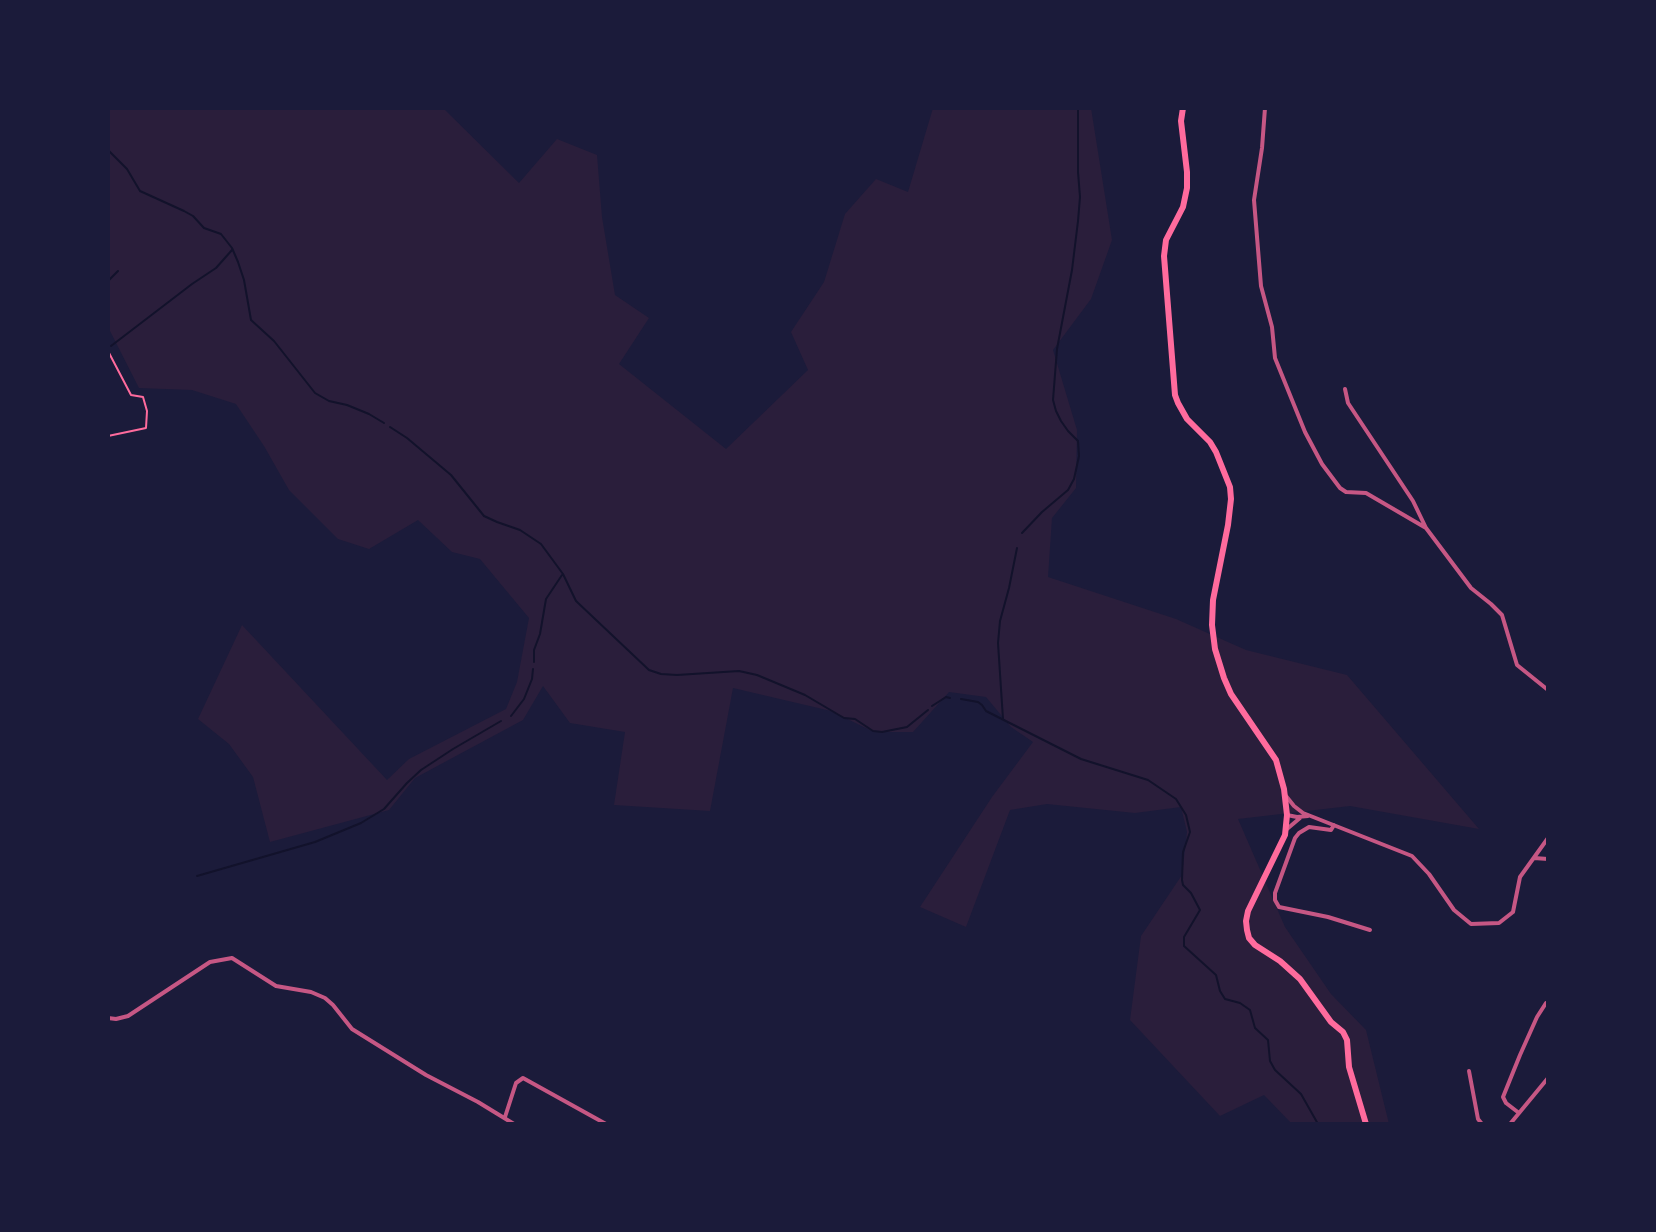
<!DOCTYPE html>
<style>
body{margin:0}
#map{position:relative;width:1656px;height:1232px;overflow:hidden;background:#1b1b3a;font-family:Roboto,sans-serif}
canvas{display:block}
.frame{position:absolute;inset:0;border:110px solid #1b1b3a;pointer-events:none}
</style>
<div id="map">
<canvas width="1656" height="1232"></canvas>
<div class="frame"></div>
</div>
<script>
const c = document.querySelector('canvas').getContext('2d');
c.lineJoin = 'round';
function fill(path, color) {
  c.fillStyle = color;
  c.fill(path, 'evenodd');
}
function poly(rows) {
  const path = new Path2D();
  for (const r of rows) {
    path.moveTo(r[0], r[1]);
    for (let i = 2; i < r.length; i += 2) path.lineTo(r[i], r[i + 1]);
  }
  return path;
}
function stroke(path, color, width, dash) {
  c.strokeStyle = color;
  c.lineWidth = width;
  c.lineCap = dash ? 'butt' : 'round';
  c.setLineDash(dash || []);
  c.stroke(path);
}
fill(poly([
 [108,108,443,108,519,183,557,139,597,155,602,217,615,295,649,318,619,364,726,449,808,370,791,332,824,282,845,214,876,179,908,192,933,108,1091,108,1112,240,1091,299,1053,350,1077,430,1076,488,1052,518,1048,577,1176,619,1246,650,1347,675,1479,829,1350,806,1238,819,1285,927,1331,994,1366,1030,1389,1124,1292,1124,1264,1095,1220,1116,1130,1020,1141,936,1182,875,1187,832,1181,807,1135,813,1047,804,1010,810,966,927,920,907,992,797,1033,742,1011,727,986,697,949,692,913,732,874,732,831,711,733,688,710,811,614,805,625,732,570,723,543,686,523,720,415,778,389,810,270,842,253,777,229,744,198,719,242,625,387,780,409,759,506,709,517,682,529,618,480,559,452,552,418,520,369,549,338,539,289,490,264,446,236,404,192,390,139,388,108,327]
]), '#2a1e3b');
stroke(poly([
 [108,150,127,169,140,191,184,211,193,216,204,228,221,234,232,248,238,262,244,280,251,320,274,341,315,393,329,401,347,405,369,414,384,423],
 [108,281,118,271],
 [111,346,192,284,216,268,232,250],
 [390,427,407,438,451,475,484,516,497,522,520,530,541,544,563,574,576,601,649,670,661,674,677,675,739,671,757,675,805,695,844,718,855,719,873,731,882,732,907,727,928,710],
 [1022,533,1042,512,1068,490,1074,479,1079,456,1078,441,1068,431,1061,421,1056,411,1053,400,1057,349,1072,270,1078,221,1080,197,1078,172,1078,108],
 [534,662,534,650,540,634,546,599,562,575],
 [961,699,978,702,982,705,986,711,1081,759,1148,780,1176,799,1186,815,1190,832,1183,852,1182,880,1183,885,1191,893,1200,910,1184,937,1184,946,1216,975,1220,991,1225,999,1240,1003,1250,1010,1255,1028,1268,1040,1270,1061,1275,1070,1301,1094,1318,1124],
 [932,706,946,697,950,698],
 [511,716,524,699,532,679,533,669],
 [1003,719,998,643,1000,621,1009,588,1017,548],
 [197,876,315,842,361,823,384,809,407,783,421,770,453,749,501,721]
]), '#12122b', 2);
stroke(poly([
 [108,351,131,395,143,397,147,411,146,428,108,436]
]), '#ff6b9d', 2);
stroke(poly([
 [1265,108,1262,148,1254,200,1261,286,1272,327,1275,358,1305,432,1322,464,1340,488,1346,492,1366,493,1426,528,1471,588,1491,604,1502,615,1517,665,1548,690],
 [1345,389,1348,403,1413,501,1426,528],
 [1286,796,1294,806,1303,813,1412,856,1429,874,1454,910,1471,924,1499,923,1513,912,1520,877,1548,838],
 [1287,815,1297,817,1308,816],
 [1334,825,1331,830,1309,827,1299,833,1295,838,1275,893,1275,900,1279,907,1328,917,1370,930],
 [1287,829,1300,818],
 [1534,858,1548,859],
 [108,1018,116,1019,128,1016,210,962,232,958,276,986,311,992,325,998,333,1005,352,1029,426,1075,478,1102,514,1124],
 [1469,1071,1478,1119,1482,1124],
 [1519,1113,1506,1103,1503,1097,1520,1055,1537,1017,1546,1003],
 [505,1117,516,1083,523,1078,606,1124],
 [1510,1124,1548,1078]
]), '#c65784', 4);
stroke(poly([
 [1183,108,1181,121,1187,172,1187,188,1183,207,1166,240,1164,256,1175,395,1178,403,1187,419,1210,442,1216,452,1230,487,1231,499,1228,525,1213,600,1212,625,1215,649,1224,678,1231,694,1276,760,1284,789,1287,815,1285,835,1248,911,1246,921,1247,930,1249,938,1255,945,1280,961,1300,979,1331,1022,1343,1032,1347,1040,1349,1067,1366,1124]
]), '#ff6b9d', 6);
</script>
